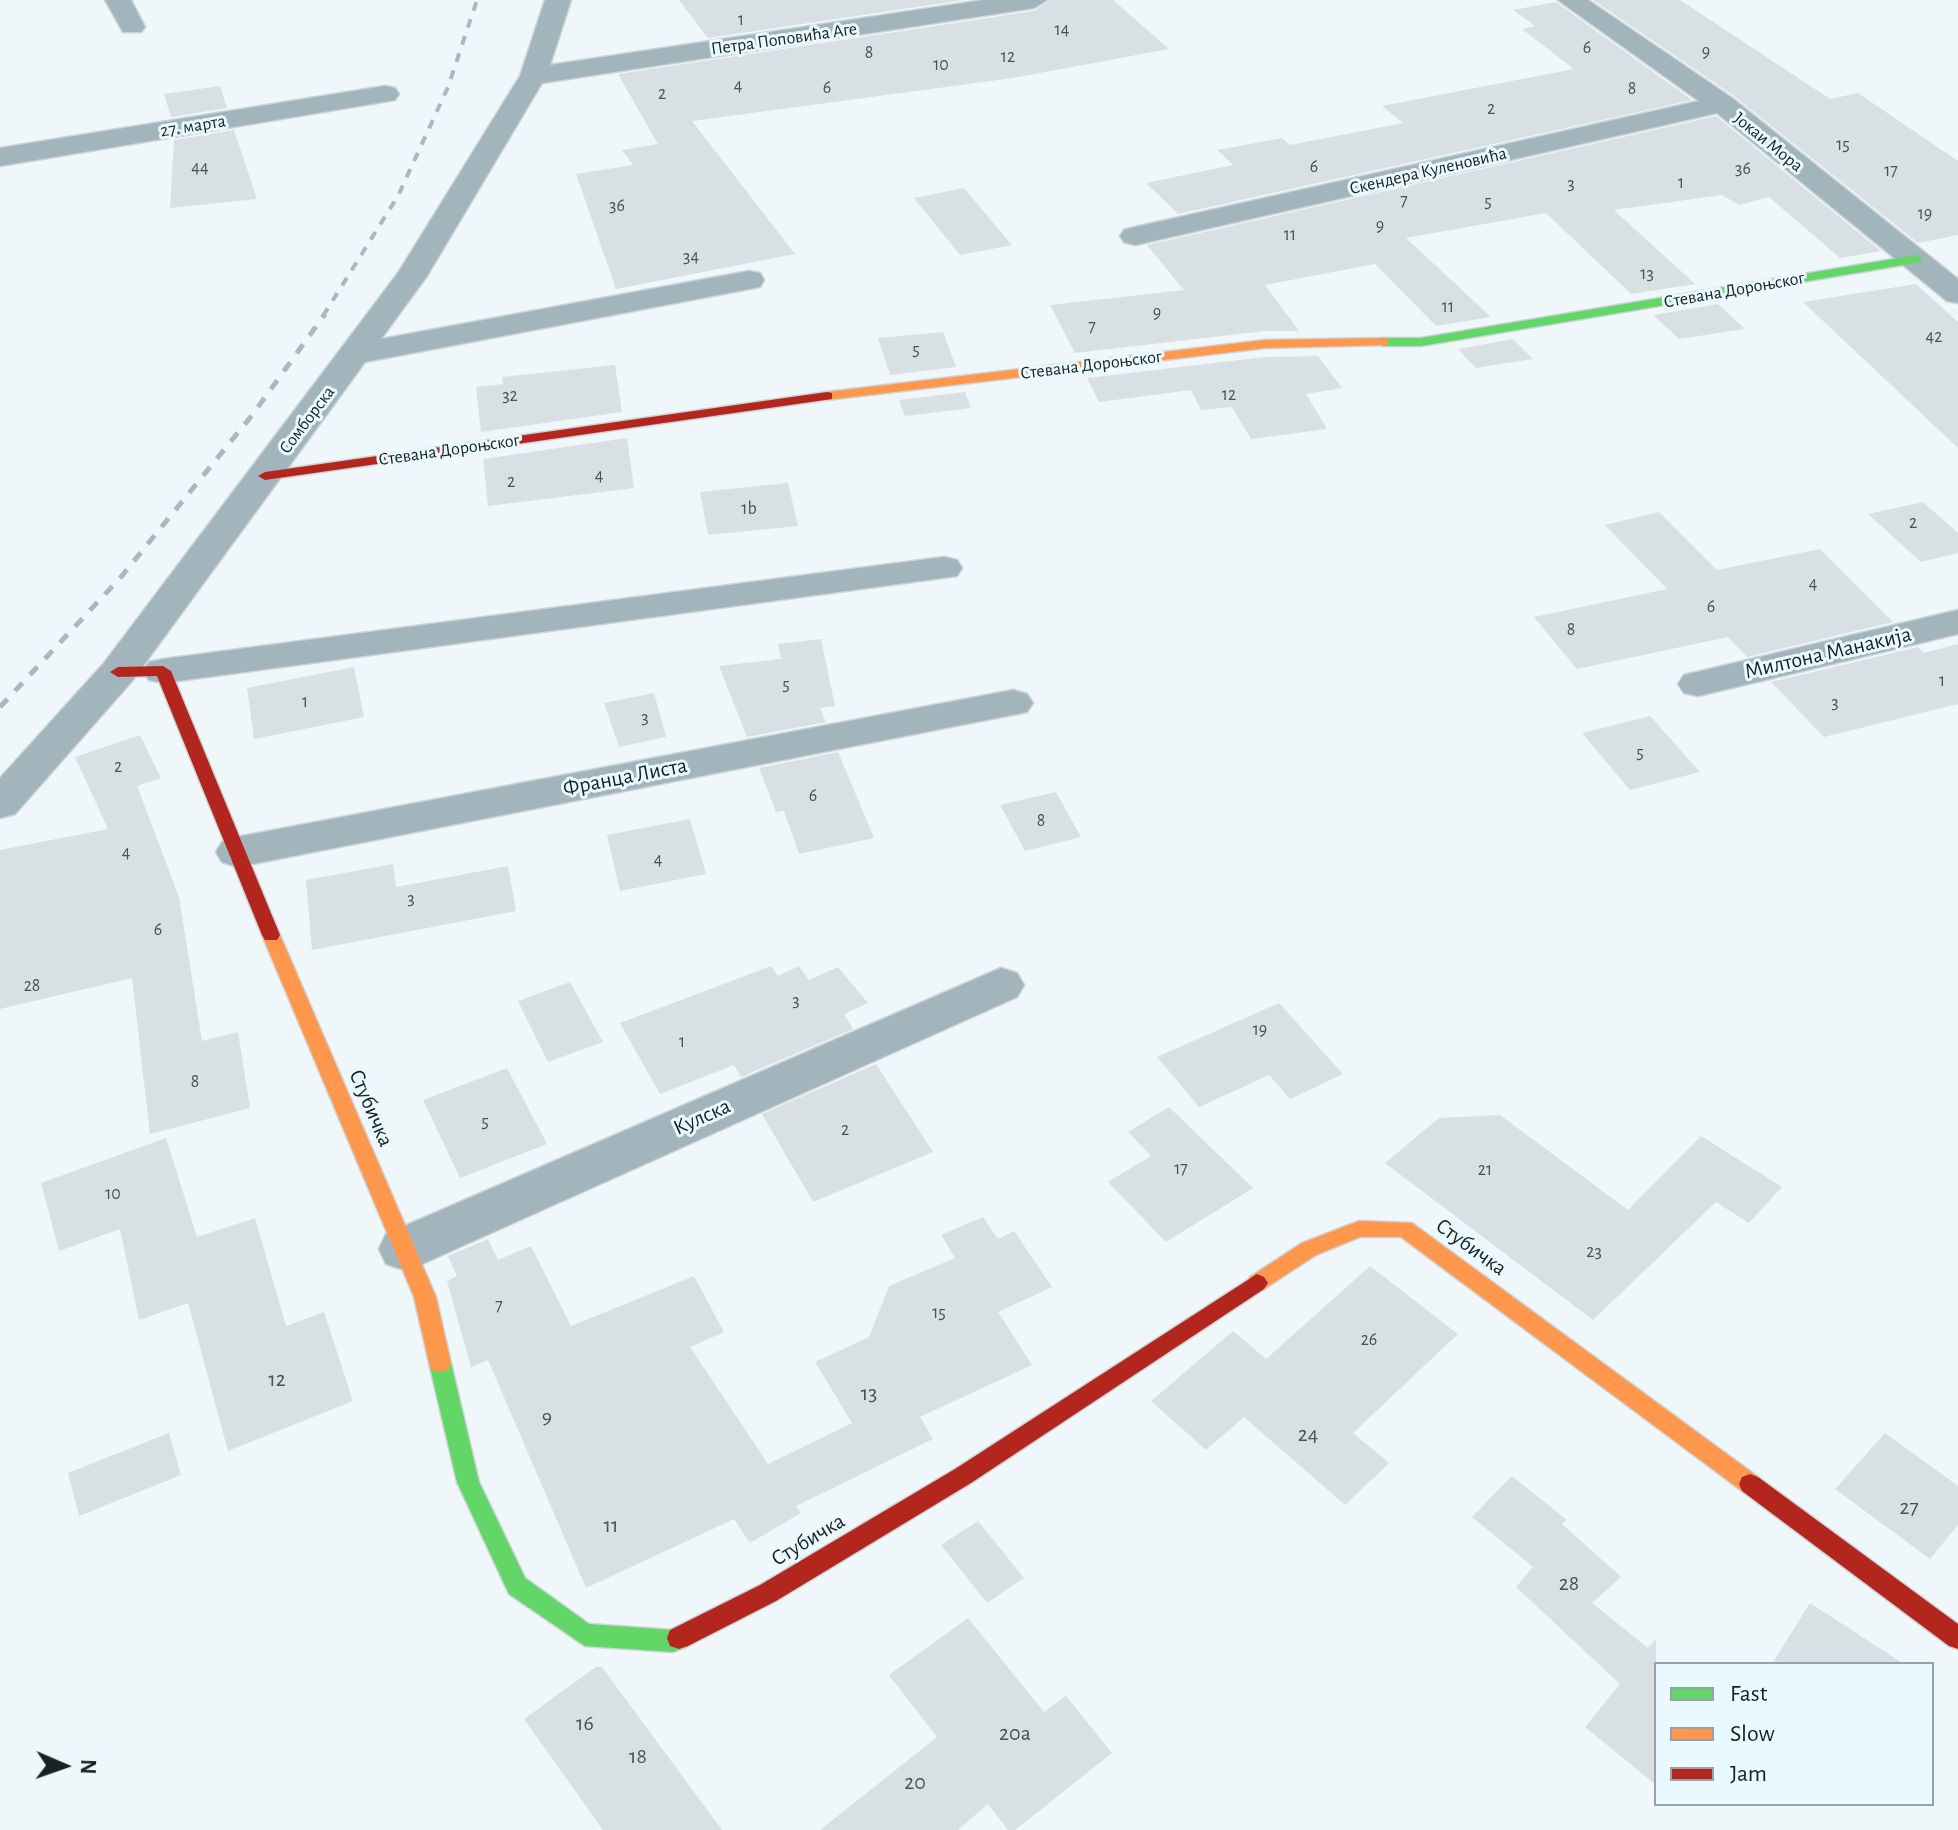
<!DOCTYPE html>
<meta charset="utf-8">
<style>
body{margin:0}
#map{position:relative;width:1958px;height:1830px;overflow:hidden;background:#eff7fa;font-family:"Alegreya Sans",sans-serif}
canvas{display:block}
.legend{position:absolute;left:1654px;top:1662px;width:280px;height:144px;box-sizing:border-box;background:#eaf9ff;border:2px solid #96a3a7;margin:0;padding:10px 14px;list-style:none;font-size:24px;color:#182124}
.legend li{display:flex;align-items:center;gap:16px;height:40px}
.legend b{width:40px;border:2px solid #96a3a7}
.north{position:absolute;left:24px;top:1726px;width:80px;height:80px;-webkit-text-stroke:6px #eaf9ff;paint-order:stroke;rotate:92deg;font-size:22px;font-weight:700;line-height:32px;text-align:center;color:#182124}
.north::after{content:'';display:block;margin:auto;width:28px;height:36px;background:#182124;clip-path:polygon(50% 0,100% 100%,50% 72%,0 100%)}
</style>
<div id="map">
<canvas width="1958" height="1830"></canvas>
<ul class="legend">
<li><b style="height:10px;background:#63d668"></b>Fast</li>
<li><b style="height:10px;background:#ff974d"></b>Slow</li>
<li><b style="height:10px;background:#b3261e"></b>Jam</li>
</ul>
<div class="north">N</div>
</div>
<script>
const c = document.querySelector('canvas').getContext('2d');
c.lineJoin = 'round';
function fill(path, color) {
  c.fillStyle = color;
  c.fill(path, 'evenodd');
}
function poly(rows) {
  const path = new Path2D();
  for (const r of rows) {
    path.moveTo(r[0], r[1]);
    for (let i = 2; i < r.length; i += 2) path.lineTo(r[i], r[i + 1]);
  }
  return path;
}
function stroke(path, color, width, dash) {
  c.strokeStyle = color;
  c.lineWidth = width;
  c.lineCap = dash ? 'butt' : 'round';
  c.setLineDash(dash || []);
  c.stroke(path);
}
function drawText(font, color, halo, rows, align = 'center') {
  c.font = font + ' "Alegreya Sans",sans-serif';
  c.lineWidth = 6;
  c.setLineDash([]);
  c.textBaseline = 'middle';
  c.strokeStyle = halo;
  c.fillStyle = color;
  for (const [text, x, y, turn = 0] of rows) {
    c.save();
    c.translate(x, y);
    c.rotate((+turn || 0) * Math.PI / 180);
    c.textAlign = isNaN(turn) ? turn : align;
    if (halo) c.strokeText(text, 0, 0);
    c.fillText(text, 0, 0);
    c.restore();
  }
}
fill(poly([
 [679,0,964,0,708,38],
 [1050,0,1113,0,1169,49,1013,78,692,121,795,254,616,289,576,174,633,165,622,150,658,144,618,74,1034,11],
 [1593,0,1680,0,1830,99,1858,93,1958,161,1958,235,1918,243,1734,96],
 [1556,2,1692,100,1178,214,1146,183,1233,165,1217,150,1282,138,1290,145,1403,123,1382,106,1574,69,1522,29,1535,26,1513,10],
 [220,86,227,108,171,117,164,94],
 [1716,116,1881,251,1840,258,1769,197,1739,205,1722,195,1614,210,1695,284,1631,294,1546,213,1406,238,1491,317,1436,326,1375,264,1265,285,1299,331,1265,331,1075,353,1050,305,1184,290,1147,245],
 [234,130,257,199,170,208,174,140],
 [964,188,1012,245,960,255,914,198],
 [1916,284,1958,322,1958,448,1803,302],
 [1718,304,1745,329,1679,339,1653,315],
 [943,332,956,367,890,375,878,338],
 [1513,339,1533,359,1476,368,1458,349],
 [1318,356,1342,388,1306,394,1327,429,1251,439,1232,407,1201,410,1191,390,1099,402,1087,378,1265,357],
 [615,365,622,412,481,432,476,387,503,384,502,377],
 [965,392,971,408,905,416,899,400],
 [627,438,634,488,488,506,483,459],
 [788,483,798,526,708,535,700,492],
 [1923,502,1958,533,1958,553,1921,562,1868,514],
 [1659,512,1717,570,1820,549,1893,622,1747,657,1728,637,1577,669,1534,617,1667,589,1605,525],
 [821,639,835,706,820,708,826,722,747,737,719,666,781,659,778,644],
 [1958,644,1958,704,1824,737,1771,682,1918,647,1924,653],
 [354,667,364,717,254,739,247,688],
 [654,693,666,737,619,747,604,703],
 [1650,716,1700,772,1630,790,1582,733],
 [140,735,161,778,137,786,179,897,202,1041,238,1032,250,1108,150,1134,132,978,0,1009,0,850,108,829,75,757],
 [838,752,874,838,799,854,784,811,776,812,759,768],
 [1056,792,1081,837,1025,851,1000,805],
 [690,819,706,874,620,891,607,835],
 [393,864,396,887,508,866,516,911,312,950,306,880],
 [771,966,778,976,799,966,809,980,838,967,868,1003,844,1014,853,1029,741,1077,734,1065,660,1094,620,1023],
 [570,982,603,1042,548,1062,518,1001],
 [1279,1003,1343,1074,1290,1099,1269,1075,1199,1107,1157,1057],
 [876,1064,933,1152,813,1202,762,1114],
 [507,1068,547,1144,460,1178,423,1100],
 [1169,1107,1253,1188,1166,1242,1108,1182,1151,1156,1128,1132],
 [1500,1115,1628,1210,1701,1136,1782,1187,1749,1223,1716,1202,1593,1320,1385,1163,1439,1118],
 [166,1138,197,1237,255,1218,286,1326,324,1312,353,1401,228,1451,188,1303,139,1320,120,1229,59,1251,41,1183],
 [983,1217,998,1239,1014,1231,1052,1287,998,1312,1032,1365,920,1417,933,1439,796,1506,801,1513,750,1543,734,1519,586,1588,488,1360,471,1367,447,1281,457,1276,448,1256,488,1239,498,1260,531,1246,571,1326,694,1276,724,1332,690,1347,768,1464,852,1423,815,1362,869,1337,889,1286,955,1258,941,1235],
 [1370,1266,1458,1334,1353,1433,1389,1463,1345,1505,1244,1417,1206,1450,1151,1401,1233,1331,1266,1359],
 [169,1433,181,1475,79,1516,68,1473],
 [1885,1433,1958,1486,1958,1525,1930,1559,1835,1489],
 [1512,1476,1567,1520,1562,1524,1621,1577,1592,1603,1648,1648,1656,1639,1656,1785,1585,1727,1620,1684,1516,1587,1533,1567,1472,1517],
 [978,1521,1024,1578,987,1603,941,1545],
 [1810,1603,1904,1664,1772,1664],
 [968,1618,1044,1712,1066,1696,1112,1753,1015,1830,1008,1830,988,1804,958,1830,820,1830,937,1737,889,1675],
 [596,1667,602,1667,722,1830,603,1830,524,1719]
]), '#d8e0e4');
const street = poly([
 [105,0,131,0,145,27,141,32,123,32,105,0],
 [545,0,571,0,550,65,984,0,1047,0,1034,8,542,83,427,276,381,339,749,271,760,273,764,280,760,287,365,362,132,681,15,814,0,818,0,778,104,663,398,273,520,76,545,0],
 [1558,0,1588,0,1732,98,1958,279,1958,303,1947,301,1717,113,1135,245,1124,242,1120,236,1124,230,1135,227,1699,101,1558,0],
 [385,86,395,88,399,94,395,100,0,166,0,148,385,86],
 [944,557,957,560,962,568,957,576,163,683,149,680,143,671,149,662,163,659,944,557],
 [1958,610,1958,634,1698,696,1684,693,1678,684,1684,675,1958,610],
 [1013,690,1027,694,1033,703,1027,712,237,867,222,862,216,852,222,842,237,837,1013,690],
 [1001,968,1017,973,1024,985,1017,997,422,1264,404,1270,386,1264,379,1249,386,1234,1001,968]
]);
const fast = poly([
 [1917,255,1921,256,1921,262,1421,346,1383,346,1376,342,1383,338,1421,338,1917,255],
 [440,1354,448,1356,451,1363,479,1482,525,1578,589,1624,672,1630,679,1627,688,1630,691,1638,688,1646,673,1652,585,1646,509,1594,457,1482,429,1363,432,1356,440,1354]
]);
const slow = poly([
 [1383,338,1388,339,1388,345,1265,348,827,400,820,396,827,392,1265,340,1383,338],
 [271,929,280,935,436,1297,451,1363,448,1370,440,1372,432,1370,429,1363,414,1297,262,935,271,929],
 [1359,1221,1412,1223,1758,1477,1761,1484,1758,1491,1750,1494,1742,1491,1401,1237,1360,1237,1316,1255,1264,1289,1257,1292,1250,1289,1246,1283,1250,1277,1302,1243,1359,1221]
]);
const jam = poly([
 [827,392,832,393,832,399,265,480,258,476,265,472,827,392],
 [163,666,171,671,280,935,277,940,265,940,262,935,157,676,118,677,110,672,118,667,163,666],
 [1257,1274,1264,1277,1268,1283,1264,1289,971,1483,776,1601,688,1646,679,1649,670,1646,667,1638,670,1630,760,1585,955,1469,1257,1274],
 [1750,1474,1758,1477,1958,1624,1958,1649,1949,1646,1742,1491,1739,1484,1742,1477,1750,1474]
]);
stroke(street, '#cdd4d7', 3);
stroke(fast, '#cdd4d7', 3);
stroke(slow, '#cdd4d7', 3);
stroke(jam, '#cdd4d7', 3);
fill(street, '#a2b5bc');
fill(fast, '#63d668');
fill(slow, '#ff974d');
fill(jam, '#b3261e');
stroke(poly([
 [323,316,398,196,448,87,477,0]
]), '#abb8bd', 4, [9, 9]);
stroke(poly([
 [0,707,121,577,253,414,325,314]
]), '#abb8bd', 5, [11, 11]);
drawText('18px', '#485154', null, [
 ["1",741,20],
 ["14",1062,30],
 ["6",1587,48],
 ["9",1706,52],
 ["8",869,53],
 ["12",1008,57],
 ["10",941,65],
 ["4",738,86],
 ["6",827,88],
 ["8",1632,89],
 ["2",662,94],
 ["2",1491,109],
 ["15",1843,145],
 ["6",1314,167],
 ["44",200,168],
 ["36",1743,169],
 ["17",1891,171],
 ["1",1681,183],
 ["3",1571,184],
 ["7",1404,201],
 ["5",1488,202],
 ["36",617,206],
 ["19",1925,214],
 ["9",1380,226],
 ["11",1290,235],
 ["34",691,257],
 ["13",1647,274],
 ["11",1448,307],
 ["9",1157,313],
 ["7",1092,327],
 ["42",1934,337],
 ["5",916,350],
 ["12",1229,395],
 ["32",510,396],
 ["4",599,476],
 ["2",511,482],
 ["1b",749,509],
 ["2",1913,523],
 ["4",1813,584],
 ["6",1711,607],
 ["8",1571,630],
 ["1",1942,681],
 ["5",786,685],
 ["1",305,702],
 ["3",1835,703],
 ["3",645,718],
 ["5",1640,753],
 ["2",118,767],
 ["6",813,796],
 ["8",1041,821],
 ["4",126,853],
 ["4",658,860],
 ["3",411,899],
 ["6",158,930],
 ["28",32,986],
 ["3",796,1001],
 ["19",1260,1030],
 ["1",682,1042],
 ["8",195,1082],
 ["5",485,1122],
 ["2",845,1130],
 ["17",1181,1169],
 ["21",1485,1170],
 ["10",113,1194],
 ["23",1594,1252],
 ["7",499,1306],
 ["15",939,1313],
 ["26",1369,1340]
]);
drawText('18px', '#182124', '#eaf9ff', [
 ["Петра Поповића Аге",784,39,-8],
 ["27. марта",193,126,-9],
 ["Јокаи Мора",1768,142,39],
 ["Скендера Куленовића",1428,171,-13],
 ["Стевана Дороњског",1734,290,-10],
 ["Стевана Дороњског",1091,365,-7],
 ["Сомборска",307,420,-53],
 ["Стевана Дороњског",449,450,-8]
]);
drawText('22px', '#182124', '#eaf9ff', [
 ["Милтона Манакија",1828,653,-13],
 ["Франца Листа",625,777,-11],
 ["Стубичка",371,1108,67],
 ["Кулска",702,1117,-24],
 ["Стубичка",1471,1247,36],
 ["Стубичка",808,1540,-31]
]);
drawText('22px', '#485154', null, [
 ["12",277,1379],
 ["13",869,1393],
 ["9",547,1416],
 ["24",1308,1434],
 ["27",1909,1507],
 ["11",611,1525],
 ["28",1569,1583],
 ["16",585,1723],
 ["20a",1015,1733],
 ["18",638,1756],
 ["20",915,1782]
]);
</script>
